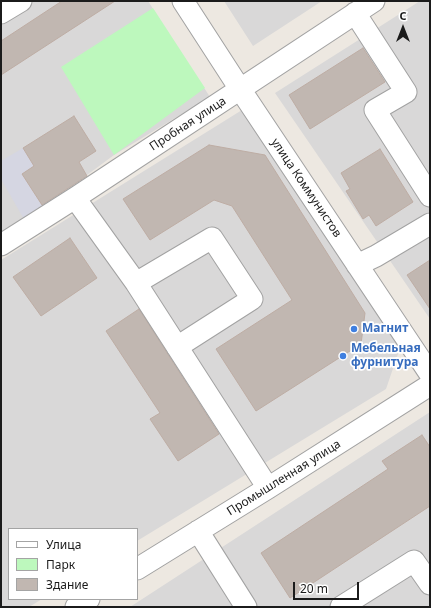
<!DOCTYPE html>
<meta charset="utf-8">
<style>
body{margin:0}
#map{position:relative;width:431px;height:608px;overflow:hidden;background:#ede8e1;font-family:"Noto Sans",sans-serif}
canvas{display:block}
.frame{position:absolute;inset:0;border:2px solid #1b1b1b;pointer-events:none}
.legend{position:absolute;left:8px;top:528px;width:130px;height:72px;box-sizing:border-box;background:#fff;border:1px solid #a4a4a4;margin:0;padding:5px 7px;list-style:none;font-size:12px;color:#1b1b1b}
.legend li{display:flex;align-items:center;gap:8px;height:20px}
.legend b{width:20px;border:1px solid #a4a4a4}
.north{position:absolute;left:383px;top:8px;width:40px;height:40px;-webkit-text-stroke:3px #fff;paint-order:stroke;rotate:0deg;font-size:11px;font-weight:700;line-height:16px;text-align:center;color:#1b1b1b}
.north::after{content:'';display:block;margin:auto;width:14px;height:18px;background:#1b1b1b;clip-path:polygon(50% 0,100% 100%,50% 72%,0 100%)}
.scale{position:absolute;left:293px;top:582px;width:66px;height:18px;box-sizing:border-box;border:2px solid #1b1b1b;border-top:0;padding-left:5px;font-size:12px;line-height:14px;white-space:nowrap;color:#1b1b1b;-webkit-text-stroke:3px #fff;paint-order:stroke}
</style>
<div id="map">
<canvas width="431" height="608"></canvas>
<div class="frame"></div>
<ul class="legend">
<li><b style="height:5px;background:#fff"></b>Улица</li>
<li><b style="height:11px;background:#bdf8bd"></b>Парк</li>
<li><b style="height:11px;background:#c1b7b1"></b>Здание</li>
</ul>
<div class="north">С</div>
<div class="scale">20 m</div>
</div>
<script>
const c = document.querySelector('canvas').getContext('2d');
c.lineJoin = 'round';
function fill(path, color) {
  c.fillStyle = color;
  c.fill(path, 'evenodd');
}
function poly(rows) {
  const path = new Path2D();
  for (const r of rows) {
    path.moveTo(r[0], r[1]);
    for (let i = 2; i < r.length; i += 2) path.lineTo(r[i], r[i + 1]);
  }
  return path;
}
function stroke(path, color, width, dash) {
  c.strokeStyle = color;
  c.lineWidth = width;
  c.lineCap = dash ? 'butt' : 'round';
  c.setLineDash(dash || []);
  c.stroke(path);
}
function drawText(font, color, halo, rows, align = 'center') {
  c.font = font + ' "Noto Sans",sans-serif';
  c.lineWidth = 3.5;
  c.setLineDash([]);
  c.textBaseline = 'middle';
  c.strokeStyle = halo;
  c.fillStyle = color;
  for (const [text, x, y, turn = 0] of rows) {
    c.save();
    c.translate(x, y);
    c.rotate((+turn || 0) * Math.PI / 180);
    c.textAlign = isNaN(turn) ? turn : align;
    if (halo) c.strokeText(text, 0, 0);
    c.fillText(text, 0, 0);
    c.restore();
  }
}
fill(poly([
 [35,1,148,1,210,97,114,155,25,221,1,233,1,21],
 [224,1,322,1,253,46],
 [420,1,430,1,430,319,275,93],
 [242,110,400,348,386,389,137,541,137,529,9,529,9,599,42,599,29,607,1,607,1,260],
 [430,412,430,607,130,607]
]), '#d9d8d8');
fill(poly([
 [153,8,205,88,114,155,61,67]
]), '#bdf8bd');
fill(poly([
 [23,148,34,166,22,174,43,207,25,221,1,179,1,161]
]), '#d5d6e2');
const building = poly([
 [62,1,115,1,1,75,1,41,62,1],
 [363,48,385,82,310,129,289,95,363,48],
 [74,116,96,151,79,162,87,176,42,205,22,174,34,166,23,148,74,116],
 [209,145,265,155,365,313,361,344,256,411,216,349,292,300,232,206,214,200,150,240,123,199,209,145],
 [380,149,413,202,376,226,369,215,363,219,346,191,350,189,341,173,380,149],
 [70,238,97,278,41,316,13,277,70,238],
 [430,260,430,309,407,275,430,260],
 [139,309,219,434,178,461,150,419,160,413,106,331,139,309],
 [422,435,430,447,430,506,290,598,261,553,388,469,382,461,422,435]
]);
fill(building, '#c1b7b1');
stroke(building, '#beada4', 1);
const minor = poly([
 [183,1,240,89,430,374],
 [1,13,21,1],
 [355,13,406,92,375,110,430,196],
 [75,198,136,283,268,488],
 [1,245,75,198,374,1],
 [357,265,376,256,430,224],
 [136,283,212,238,252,299,177,347],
 [198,531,246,607],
 [137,569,268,488,430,385],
 [76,607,89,599],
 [341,607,414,561,430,584]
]);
stroke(minor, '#a2a2a2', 23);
stroke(minor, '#fff', 21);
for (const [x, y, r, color] of [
 [354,329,4,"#3f7fe0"],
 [343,356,4,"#3f7fe0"]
]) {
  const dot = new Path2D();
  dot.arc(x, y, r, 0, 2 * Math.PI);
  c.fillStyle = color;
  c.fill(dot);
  stroke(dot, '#fff', 1.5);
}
drawText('12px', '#1b1b1b', '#fff', [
 ["Пробная улица",188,124,-33],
 ["улица Коммунистов",306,188,56],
 ["Промышленная улица",284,478,-32]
]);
drawText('bold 12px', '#366cbe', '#fff', [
 ["Магнит",362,329],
 ["Мебельная",351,349],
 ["фурнитура",351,363]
], 'left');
</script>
